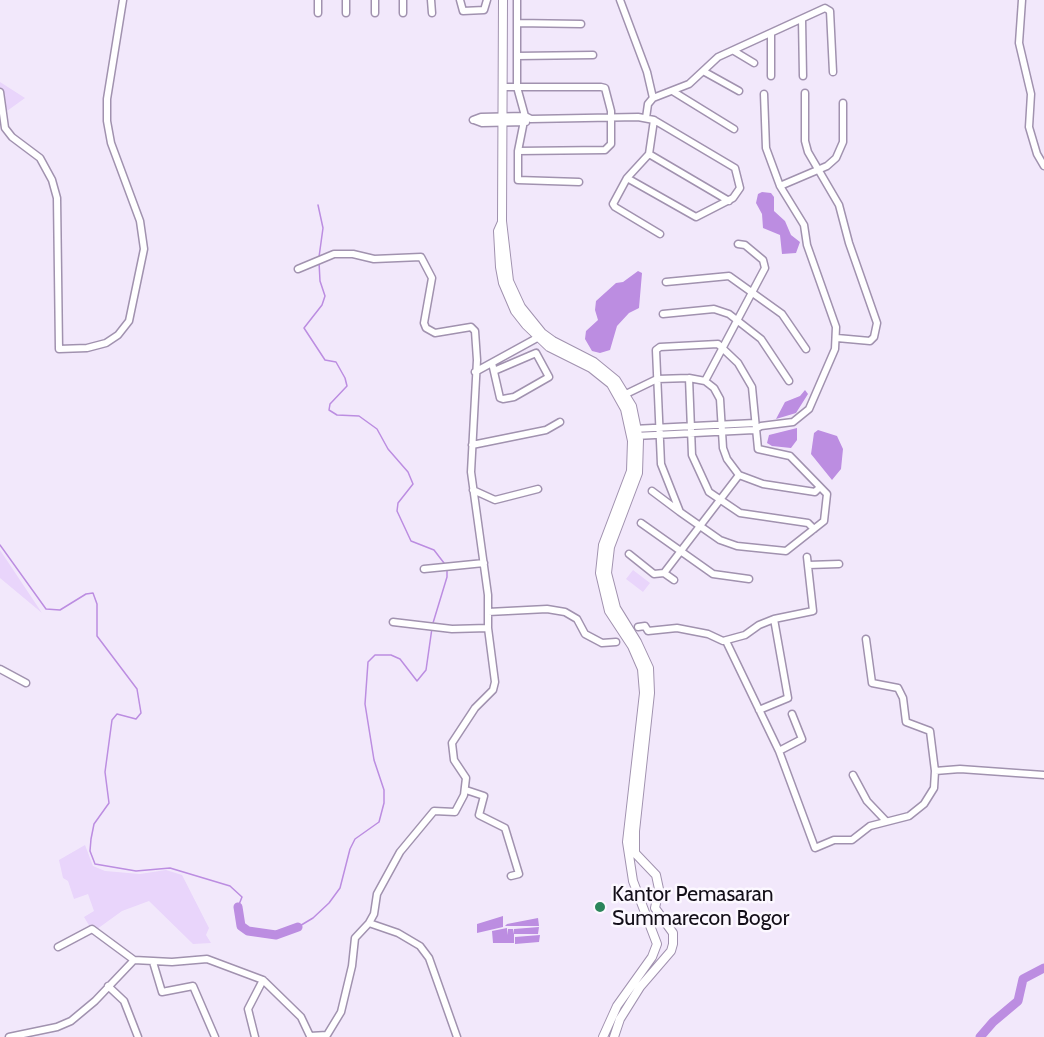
<!DOCTYPE html>
<style>
body{margin:0}
canvas{display:block;background:#f2e8fb}
</style>
<canvas width="1044" height="1037"></canvas>
<script>
const c = document.querySelector('canvas').getContext('2d');
c.lineJoin = 'round';
function fill(path, color) {
  c.fillStyle = color;
  c.fill(path, 'evenodd');
}
function poly(rows) {
  const path = new Path2D();
  for (const r of rows) {
    path.moveTo(r[0], r[1]);
    for (let i = 2; i < r.length; i += 2) path.lineTo(r[i], r[i + 1]);
  }
  return path;
}
function stroke(path, color, width, dash) {
  c.strokeStyle = color;
  c.lineWidth = width;
  c.lineCap = dash ? 'butt' : 'round';
  c.setLineDash(dash || []);
  c.stroke(path);
}
function drawText(font, color, halo, rows, align = 'center') {
  c.font = font + ' Cabin,sans-serif';
  c.lineWidth = 5;
  c.setLineDash([]);
  c.textBaseline = 'middle';
  c.strokeStyle = halo;
  c.fillStyle = color;
  for (const [text, x, y, turn = 0] of rows) {
    c.save();
    c.translate(x, y);
    c.rotate((+turn || 0) * Math.PI / 180);
    c.textAlign = isNaN(turn) ? turn : align;
    if (halo) c.strokeText(text, 0, 0);
    c.fillText(text, 0, 0);
    c.restore();
  }
}
fill(poly([
 [0,82,25,98,0,116],
 [0,550,42,613,0,578],
 [633,570,650,583,643,592,626,579],
 [85,845,93,866,105,871,140,874,166,870,182,875,209,928,206,935,211,943,193,944,149,901,122,911,93,932,84,917,94,911,88,894,74,899,68,881,63,878,59,860]
]), '#e9d5fb');
fill(poly([
 [762,192,771,193,774,197,774,211,785,221,791,235,800,242,796,253,782,254,780,235,763,228,762,214,756,203,758,194],
 [638,271,642,273,639,308,629,313,617,326,610,350,600,353,592,351,585,339,586,331,598,320,595,310,596,301,616,283,623,282],
 [805,390,808,394,796,413,776,419,785,402,800,396],
 [797,428,797,440,791,448,772,446,767,443,769,435],
 [818,430,837,436,843,449,841,469,832,480,811,454,814,433],
 [503,916,503,927,477,933,477,924],
 [538,918,539,926,505,926,507,924],
 [539,927,538,934,514,934,514,943,493,943,492,931,507,928,507,935,508,929,513,929,514,934,514,929],
 [540,935,539,942,515,944,515,937]
]), '#bc8de1');
stroke(poly([
 [318,205,323,228,319,257],
 [319,262,320,281,325,296,322,305,304,328,325,360,336,362,345,378,347,386,330,404,329,410,337,415,359,416,377,429,388,449,408,472,413,484,398,503,397,511,411,541,434,550,444,563],
 [0,545,46,609,60,610,86,594,93,593,97,604,97,636,137,689,141,713,136,719,117,714,112,720,105,772,109,803,94,824,91,839,90,851,95,864,136,871,170,868,230,886,242,897,238,907],
 [433,623,447,577,447,570],
 [298,927,313,918,329,903,340,888,350,849,355,839,379,822,384,803,384,790,374,760,365,704,368,662,375,655,391,655,400,659,417,681,426,670,432,628]
]), '#bc8de1', 1.5);
stroke(poly([
 [238,907,241,926,248,931,276,935,298,927],
 [980,1037,993,1022,1018,1001,1023,979,1044,968]
]), '#bc8de1', 9);
const minor = poly([
 [318,0,318,13],
 [346,0,346,13],
 [375,0,375,13],
 [403,0,403,13],
 [431,0,432,13],
 [460,0,463,11,484,10,487,0],
 [517,0,517,87,525,116,518,151,518,180,579,182],
 [620,0,647,72,653,98],
 [1022,0,1019,43,1031,94,1029,127,1037,154,1044,166],
 [802,19,803,76],
 [517,23,581,24],
 [771,33,771,76],
 [734,51,754,63],
 [517,56,593,55],
 [703,71,739,91],
 [503,87,601,87,605,88,611,111,611,144,605,150,518,151],
 [0,92,5,128,12,137,40,158,52,180,57,198,59,349,87,348,106,343,118,335,129,321,144,249,140,221,111,143,107,121,107,99,123,0],
 [674,92,734,129],
 [805,93,805,141,808,152,839,205,849,243,877,323,874,337,870,341,837,338],
 [646,118,648,104,653,98,689,84,718,57,825,8,830,11,833,72],
 [473,120,481,117,525,116,531,119,638,117,654,120,735,168,740,188,733,198,696,217,627,178],
 [474,120,482,123,526,122],
 [654,120,649,154,627,178,613,204,615,207,660,234],
 [649,154,729,201],
 [780,186,827,166,836,158,843,142,843,103],
 [666,282,729,276,782,314,806,349],
 [663,314,714,309,729,314,761,339,789,381],
 [492,363,500,398,503,399,514,397,549,377,536,353,494,371],
 [475,372,537,338],
 [689,378,692,455,709,492,740,513,808,523,814,529],
 [705,381,765,268,763,260,745,245,738,244],
 [626,394,657,379,689,378,705,381,714,388,720,399,723,448,727,459,739,475,763,484,815,492,820,487],
 [633,429,755,423],
 [635,436,754,430,761,426,793,422,809,409,835,349,836,327,807,245,804,225,780,186,766,148,764,94],
 [472,445,546,430,560,422],
 [473,490,495,500,538,489],
 [652,491,680,512,720,540,737,546,786,551,824,521,827,494,790,456,758,449,752,387,738,363,718,344,660,347,656,350,661,464,680,512],
 [641,523,713,574,749,579],
 [629,554,654,574,664,573],
 [808,565,839,564],
 [424,569,484,563],
 [664,573,739,475],
 [664,573,674,580],
 [488,612,547,609,565,612,577,619,585,634,602,643,616,642],
 [393,622,452,629,488,628],
 [638,627,645,626,648,631,677,628,708,634,723,641,745,635,759,625,774,619],
 [726,641,779,751,815,848,834,840,852,840,870,826,909,816,924,804,934,788,935,771,930,731,906,722,903,698,898,688,872,683,866,639],
 [0,669,26,683],
 [759,710,788,698,774,619,813,611,807,557],
 [779,751,802,739,792,714],
 [935,771,960,769,1044,775],
 [853,775,867,801,886,821],
 [466,790,484,796,479,815,505,828,519,874,511,876],
 [369,923,398,933,420,946,429,958,457,1037],
 [58,947,92,929,134,960],
 [153,962,162,992,193,986,215,1037],
 [108,986,124,1001,138,1037],
 [9,1037,57,1027,71,1021,95,1001,134,960,172,962,207,959,263,980,301,1017,310,1036,327,1035,341,1012,352,966,355,938,369,923,374,914,377,894,400,852,434,811,455,812,464,795,466,778,454,760,452,743,475,708,493,690,495,682,488,628,488,595,471,472,477,360,475,331,471,327,435,333,426,328,424,323,432,278,421,257,374,259,353,254,334,254,298,269],
 [255,1037,248,1009,263,980]
]);
const tertiary = poly([
 [503,0,502,221,509,281,521,307,542,333,553,341,594,362,616,380,632,406,639,440,638,473,610,547,607,573,616,608,637,642,649,668,650,693,635,831,635,853,656,875,659,889,655,908,673,933,673,944,671,951,640,987,620,1019,614,1037],
 [502,222,498,231,500,267,503,283,515,311,526,325,549,347,591,368,611,384,625,409,632,441,631,471,603,545,600,573,609,611,632,646,642,669,644,693,627,842,633,881,657,944,652,957,617,1006,603,1037]
]);
stroke(minor, '#a192af', 9);
stroke(tertiary, '#a192af', 10);
stroke(minor, '#fff', 6);
stroke(tertiary, '#fff', 8);
for (const [x, y, r, color] of [
 [600,907,6,"#2b855b"]
]) {
  const dot = new Path2D();
  dot.arc(x, y, r, 0, 2 * Math.PI);
  c.fillStyle = color;
  c.fill(dot);
  stroke(dot, '#fcf8ff', 2);
}
drawText('21px', '#130e18', '#fcf8ff', [
 ["Kantor Pemasaran",612,895],
 ["Summarecon Bogor",612,919]
], 'left');
</script>
